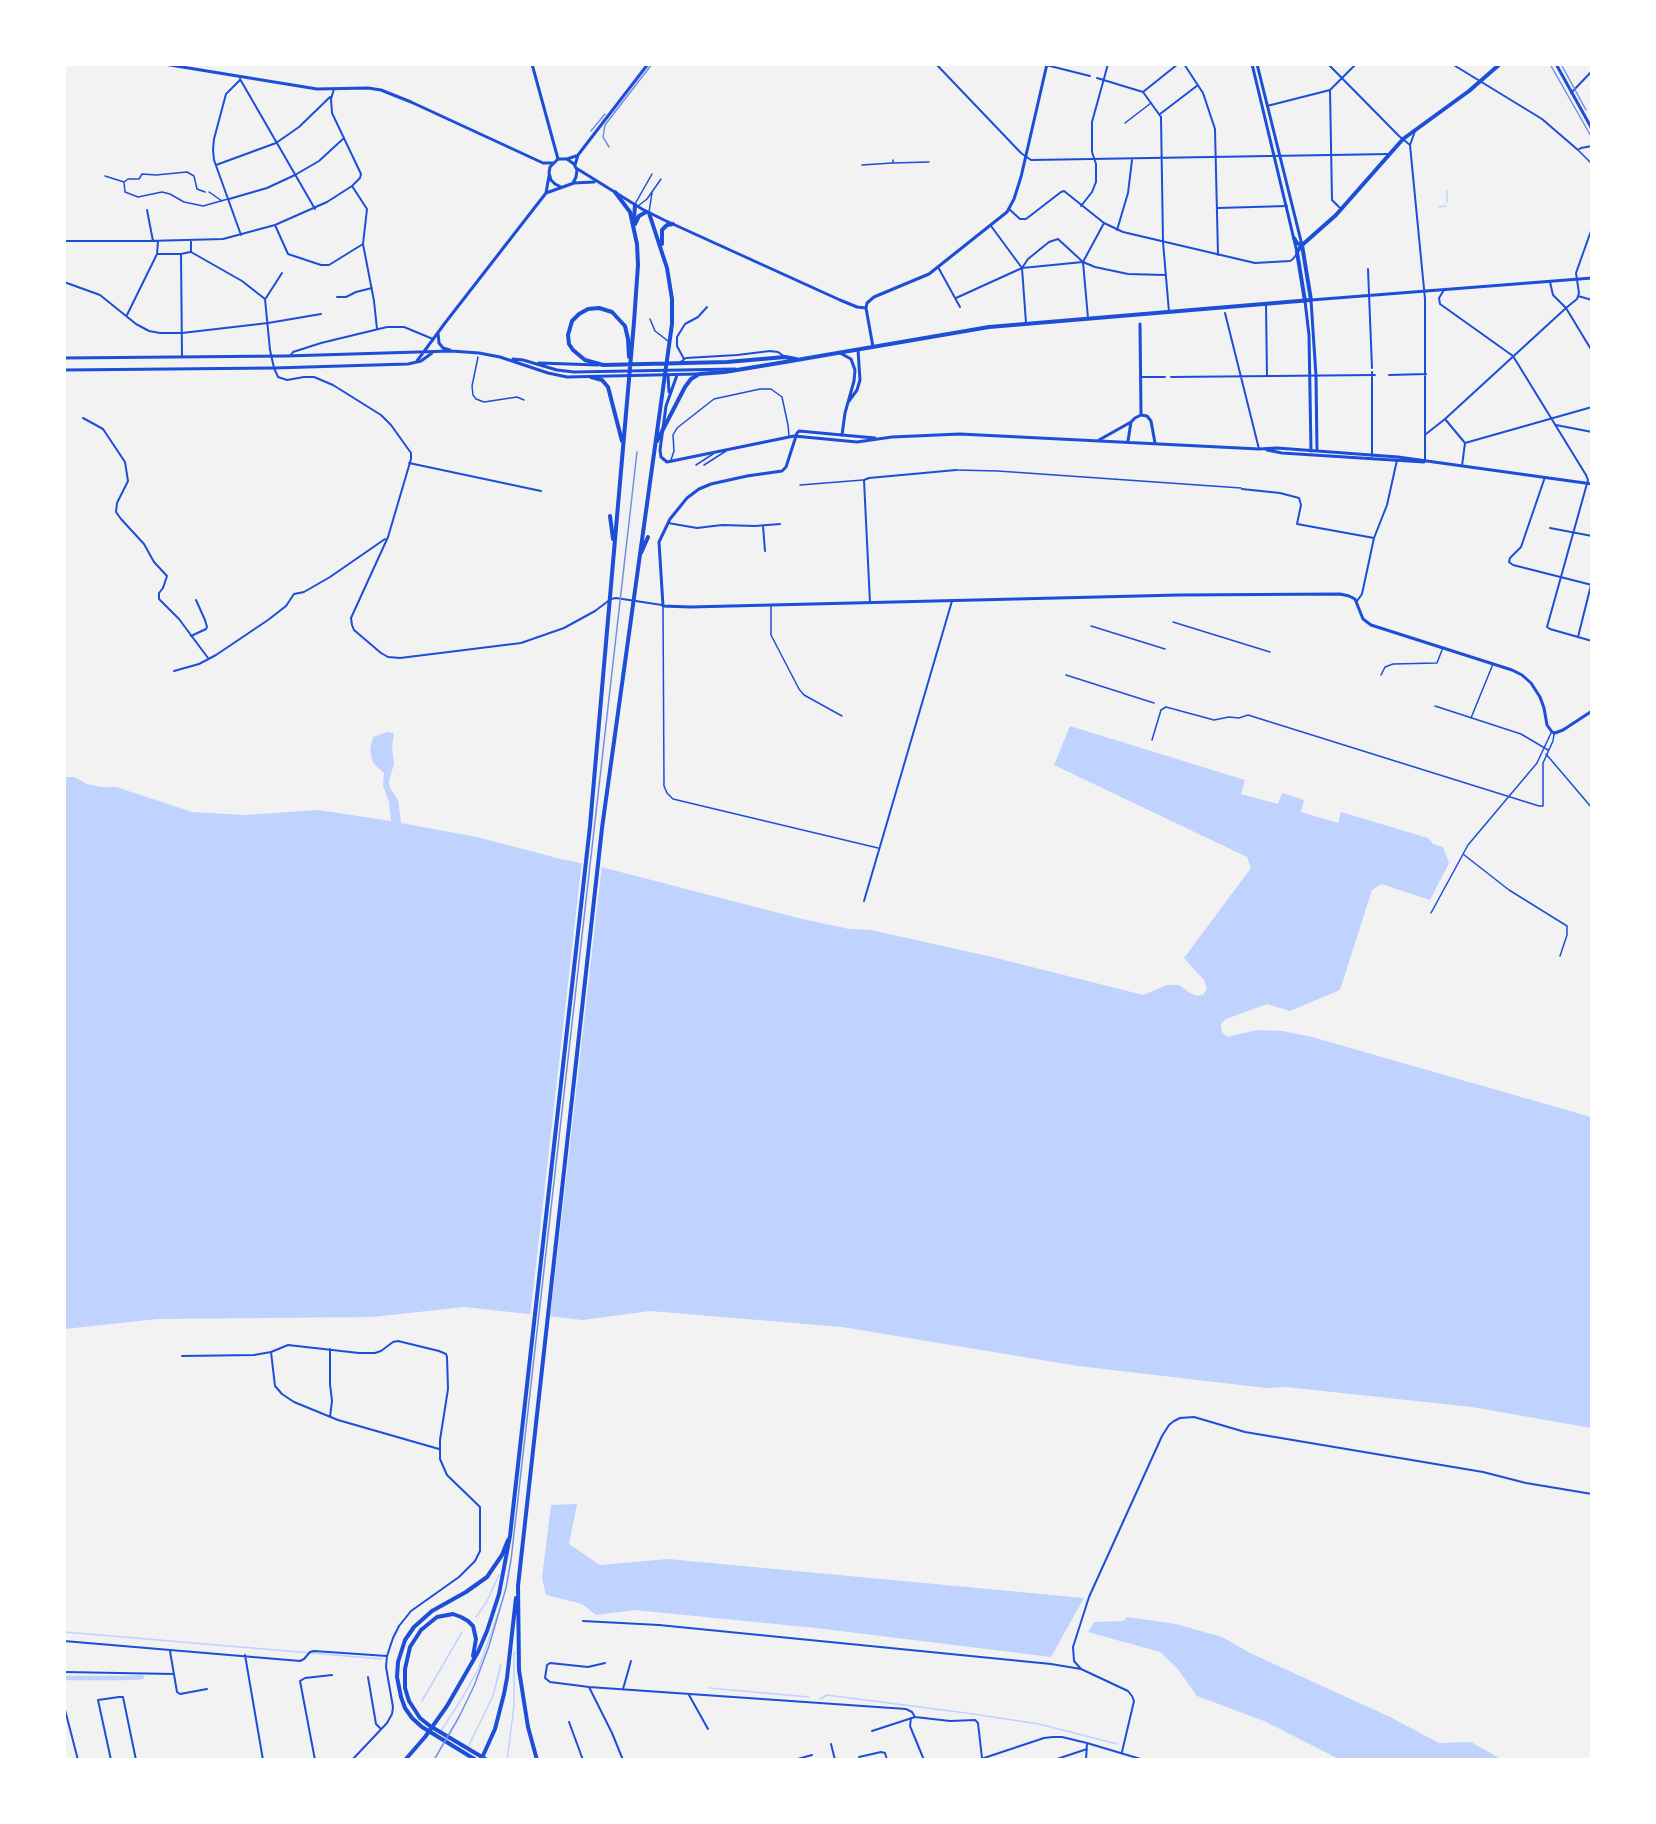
<!DOCTYPE html>
<style>
body{margin:0}
#map{position:relative;width:1656px;height:1824px;overflow:hidden;background:#f2f2f2;font-family:"Nunito Sans",sans-serif}
canvas{display:block}
.frame{position:absolute;inset:0;border:66px solid #fff;pointer-events:none}
</style>
<div id="map">
<canvas width="1656" height="1824"></canvas>
<div class="frame"></div>
</div>
<script>
const c = document.querySelector('canvas').getContext('2d');
c.lineJoin = 'round';
function fill(path, color) {
  c.fillStyle = color;
  c.fill(path, 'evenodd');
}
function poly(rows) {
  const path = new Path2D();
  for (const r of rows) {
    path.moveTo(r[0], r[1]);
    for (let i = 2; i < r.length; i += 2) path.lineTo(r[i], r[i + 1]);
  }
  return path;
}
function stroke(path, color, width, dash) {
  c.strokeStyle = color;
  c.lineWidth = width;
  c.lineCap = dash ? 'butt' : 'round';
  c.setLineDash(dash || []);
  c.stroke(path);
}
fill(poly([
 [1070,726,1245,780,1241,794,1278,804,1282,793,1304,800,1301,812,1338,823,1341,812,1428,838,1433,844,1443,847,1449,863,1430,900,1381,884,1372,890,1340,990,1290,1011,1267,1004,1226,1019,1221,1024,1222,1032,1227,1037,1257,1030,1283,1031,1312,1037,1591,1117,1591,1428,1472,1407,1286,1387,1266,1388,1078,1366,842,1327,650,1311,583,1320,464,1307,373,1317,157,1319,65,1329,64,777,74,777,87,784,100,787,116,787,192,812,245,815,318,810,391,821,389,802,383,785,384,773,373,763,370,749,373,737,387,732,394,733,392,747,394,764,389,781,390,788,398,800,401,823,477,837,561,859,609,869,798,918,849,929,871,930,992,957,1143,995,1167,985,1179,985,1190,993,1197,996,1203,995,1207,988,1204,980,1184,958,1251,868,1247,857,1054,765],
 [577,1504,569,1544,600,1565,668,1559,1084,1598,1051,1657,816,1628,635,1610,596,1615,582,1604,546,1595,542,1578,551,1505],
 [1127,1617,1176,1624,1222,1637,1250,1653,1390,1717,1439,1743,1471,1742,1501,1759,1339,1759,1264,1721,1197,1696,1177,1668,1160,1652,1088,1632,1094,1622,1124,1621]
]), '#bfd3fe');
fill(poly([
 [582,860,602,864,550,1319,530,1317]
]), '#f2f2f2');
stroke(poly([
 [1447,202,1447,191],
 [1439,207,1446,206],
 [476,1617,486,1603,499,1575],
 [64,1632,382,1659],
 [709,1688,809,1697],
 [820,1699,827,1695,966,1713,1039,1724,1117,1744],
 [422,1701,462,1632],
 [441,1731,462,1698,478,1670,500,1608],
 [469,1745,493,1696,501,1664],
 [507,1760,514,1706,514,1652]
]), '#bfd3fe', 1.5);
stroke(poly([
 [64,1678,124,1678],
 [126,1678,142,1677]
]), '#bfd3fe', 4.5);
stroke(poly([
 [1125,123,1151,103],
 [105,176,124,182,128,179,139,179,142,174,156,175,187,172,194,176,197,189,205,192],
 [124,182,125,192,138,197,162,192,170,194,184,202,203,206,228,199],
 [209,192,222,201],
 [635,204,652,174],
 [638,206,647,199,661,179],
 [649,212,652,193],
 [650,319,655,331,668,341],
 [478,357,472,386,473,395,476,399,484,402,517,397,524,400],
 [671,460,674,451,673,435,677,428,714,399,760,389,771,389,782,397,788,425,789,436],
 [696,465,713,454],
 [704,465,726,451],
 [956,470,998,471,1241,488],
 [800,485,863,480],
 [663,606,664,786,667,793,673,799,878,848],
 [771,606,771,635,799,689,804,695,842,716],
 [1173,622,1270,652],
 [1091,626,1165,649],
 [1066,675,1154,703],
 [1381,675,1385,667,1393,664,1437,663,1442,650],
 [1435,706,1521,734,1548,750],
 [1471,718,1493,664],
 [1152,740,1161,710,1166,707,1214,720,1229,717,1239,718,1248,715,1539,806,1543,806,1543,763,1553,741,1554,734],
 [1546,754,1592,808],
 [1463,854,1509,890,1567,926,1567,935,1560,956],
 [1431,913,1468,845,1537,763,1551,733]
]), '#1d4ed8', 1.5);
stroke(poly([
 [1579,151,1592,164],
 [893,160,893,163,929,162],
 [862,165,892,163]
]), '#1d4ed8', 1.5);
stroke(poly([
 [936,64,1021,153,1031,160,1390,154],
 [1184,64,1203,93,1215,129,1218,255],
 [1328,64,1399,136,1410,145],
 [1452,64,1542,119,1578,150,1581,148,1592,146],
 [1046,65,1090,76],
 [1097,78,1143,92],
 [240,79,315,209],
 [240,80,226,94,214,139,213,150,214,160,241,235],
 [1330,90,1332,200,1341,209],
 [1143,92,1161,117,1163,242,1169,312],
 [1143,92,1178,64],
 [1571,93,1592,71],
 [1267,106,1330,90,1356,64],
 [1160,114,1198,85],
 [1415,131,1410,145,1425,299,1425,460],
 [216,165,276,143,299,127,330,97],
 [352,186,367,209,363,244,374,301,377,329],
 [229,199,267,188,295,175,319,161,344,138],
 [1081,206,1092,192,1096,182,1096,164,1092,152,1092,122,1108,64],
 [1218,208,1287,206],
 [1009,209,1020,219,1026,219,1061,192,1064,191,1104,223,1123,232,1255,263,1290,261,1293,259,1296,255],
 [147,210,153,241],
 [275,225,288,254,321,265,329,265,363,244],
 [991,226,1022,268,1026,323],
 [1117,230,1128,193,1132,160],
 [191,240,191,252,242,281,265,299,270,350,274,368,278,377,287,380,304,377,314,377,333,385,381,415,391,425,411,453,411,459,388,537,351,618,352,625,354,630,381,653,388,657,400,658,521,643,564,628,595,611,611,599,616,598,662,605],
 [64,241,148,241,223,239,275,225,327,202,352,186,360,178,361,174,332,113,331,99,334,89],
 [157,254,181,254,190,252],
 [181,254,182,356],
 [938,267,960,307],
 [1022,268,1028,259,1049,242,1058,239,1083,262,1095,267,1128,274,1165,275],
 [1368,269,1372,368],
 [64,282,100,295,136,324,149,331,160,333,182,333,268,323,321,314],
 [1550,282,1553,295,1566,308,1592,351],
 [1444,290,1439,298,1440,304,1513,356,1586,475,1588,480,1547,627,1550,629,1592,641],
 [1578,296,1592,300],
 [337,297,346,297,356,292,372,288],
 [266,298,282,273],
 [956,298,1022,268,1083,262],
 [1266,304,1267,376],
 [1225,313,1259,449],
 [127,315,157,254,158,241],
 [1088,318,1083,262,1104,223],
 [290,356,293,352,321,343,387,327,404,327,433,339],
 [684,359,677,346,677,337,685,324,698,317,707,307],
 [678,364,686,358,737,355,770,351,778,352,785,357],
 [1372,372,1372,456],
 [1389,375,1426,374],
 [1141,377,1165,377],
 [1171,377,1375,375],
 [83,418,103,429,125,462,128,481,117,503,116,512,121,519,144,544,154,562,167,576,163,588,159,593,159,599,179,619,208,658],
 [1445,419,1465,443,1462,466],
 [1556,425,1592,432],
 [1426,434,1445,419,1566,308,1577,299,1579,293,1576,273,1592,228],
 [1465,443,1592,407],
 [409,463,541,491],
 [1545,477,1521,547,1510,558,1509,562,1513,565,1592,585],
 [1242,489,1280,493,1299,498,1301,505,1297,524,1374,538],
 [668,523,697,528,722,525,755,526,780,524],
 [763,526,765,551],
 [1550,528,1592,536],
 [1357,601,1362,594,1374,538,1387,505,1397,460],
 [870,603,864,480,869,478,956,470],
 [191,636,206,629,207,627,205,620,196,600],
 [1578,637,1591,585],
 [174,671,199,664,216,655,268,620,286,606,294,594,304,592,330,577,385,539],
 [864,901,952,601],
 [271,1352,275,1386,282,1394,294,1402,338,1420,439,1449],
 [182,1356,254,1355,271,1352,288,1345,359,1353,375,1353,381,1351,393,1342,398,1341,439,1351,446,1354,447,1357,448,1389,440,1440,440,1459,447,1475,480,1507,480,1551,475,1561,459,1577,411,1611,399,1626,393,1638,387,1656,386,1667,393,1707,392,1714,387,1723,352,1760],
 [330,1417,332,1401,330,1384,330,1349],
 [583,1621,659,1625,1051,1664,1081,1669],
 [64,1641,300,1661,304,1659,310,1652,314,1651,387,1656],
 [170,1651,177,1692,180,1694,207,1689],
 [245,1655,263,1760],
 [605,1663,588,1667,550,1663,547,1665,545,1678,550,1682,589,1687,906,1709,912,1712,915,1717],
 [64,1672,174,1674],
 [368,1677,376,1724,381,1729],
 [589,1687,612,1733,623,1760],
 [623,1689,631,1661],
 [689,1695,708,1729],
 [64,1706,78,1760],
 [911,1718,910,1726,924,1760],
 [569,1722,583,1760],
 [872,1731,915,1717,950,1721,975,1720,978,1723,982,1758],
 [831,1744,835,1760],
 [1122,1752,1134,1701,1132,1696,1128,1691,1081,1669,1074,1661,1073,1647,1089,1597,1162,1436,1169,1425,1174,1421,1180,1418,1194,1417,1245,1432,1483,1472,1526,1483,1592,1494],
 [859,1757,881,1752,885,1753,887,1760],
 [111,1760,98,1700,119,1697,123,1697,136,1760],
 [315,1760,300,1681,305,1678,332,1675],
 [794,1760,812,1755],
 [978,1760,1044,1738,1053,1737,1062,1737,1087,1743,1144,1760],
 [1054,1760,1087,1749],
 [1086,1760,1087,1743]
]), '#1d4ed8', 2);
stroke(poly([
 [532,64,558,159],
 [1311,300,1316,376,1317,451],
 [1305,301,1309,335,1311,451],
 [1140,324,1141,415],
 [668,375,669,392],
 [677,375,666,406,660,450,661,457,667,462,794,436,857,442,892,437,960,434,1259,449,1277,448,1398,457,1592,484],
 [1141,415,1147,416,1151,421,1155,443],
 [842,435,875,438],
 [1099,440,1131,422],
 [1128,441,1131,422,1135,418,1141,415],
 [1267,450,1282,453,1424,462]
]), '#1d4ed8', 3);
stroke(poly([
 [164,64,317,89,368,88,381,90,411,102,543,163,553,163],
 [1252,64,1297,252],
 [1257,64,1302,245],
 [1556,64,1592,129],
 [567,159,574,164,577,170,576,177,573,183],
 [575,165,578,155,648,64],
 [576,168,642,209,664,220,840,300,857,307,866,308],
 [561,187,555,184,551,180,549,173,550,167,558,159,567,159,576,156],
 [546,193,574,183,594,182],
 [1311,300,1592,278],
 [866,308,867,303,874,297,929,274,1007,212,1014,199,1021,177,1047,64],
 [866,308,873,347],
 [438,333,439,343,443,348,450,350],
 [840,353,851,359,855,370,854,381,845,413,842,435,799,431,797,433,786,467,782,471,747,476,711,484,699,489,687,498,670,519,659,542,663,606,690,607,1179,595,1340,594,1349,596,1355,599,1363,619,1371,625,1512,670,1522,675,1531,683,1540,697,1544,708,1547,725,1552,732,1555,733,1563,730,1592,711],
 [64,358,286,356,451,351,479,353,500,357,548,373,567,377,697,374],
 [513,359,523,360,557,370,574,372,735,369],
 [417,361,445,323,546,193,549,176],
 [539,363,598,365],
 [64,370,274,368,408,364,421,361,432,353],
 [849,401,857,390,860,380,858,350]
]), '#1d4ed8', 3);
stroke(poly([
 [634,219,635,205],
 [635,224,639,216,646,212],
 [1294,238,1297,243,1301,245],
 [662,244,662,230,667,225,673,224],
 [1305,301,1297,252,1301,246,1336,215,1403,139,1469,91,1500,64],
 [629,357,628,339,625,326,612,312,599,308,588,309,579,314,572,321,568,335,569,344,573,350,585,360,603,365,727,362,785,357,796,359],
 [591,377,602,380,608,387,622,441],
 [657,441,685,387,691,379,699,374,725,372,785,362,989,327,1311,300,1302,245],
 [610,516,613,539],
 [641,553,648,537],
 [473,1656,476,1639,473,1626,468,1621,461,1617,453,1614,437,1617,421,1630,410,1647,405,1669,405,1688,409,1701,420,1718,430,1726,487,1760],
 [405,1760,425,1737,447,1706,478,1652,487,1631,499,1594,510,1536,590,826,634,322,638,265,637,244,630,212,615,192],
 [476,1760,422,1727,412,1718,405,1708,401,1697,397,1677,398,1662,405,1640,414,1627,432,1611,466,1592,487,1577,502,1555,508,1540],
 [481,1760,495,1729,504,1694,507,1678,516,1598],
 [537,1760,528,1727,519,1670,518,1586,602,828,672,324,672,299,667,268,649,213]
]), '#1d4ed8', 4);
stroke(poly([
 [1550,64,1592,138],
 [1561,64,1586,110],
 [591,131,605,114],
 [609,147,603,137,605,125,652,64]
]), '#7290e2', 1.5);
stroke(poly([
 [434,1760,459,1717,474,1686,489,1646,506,1588,511,1560,637,452]
]), '#7290e2', 1.5);
</script>
